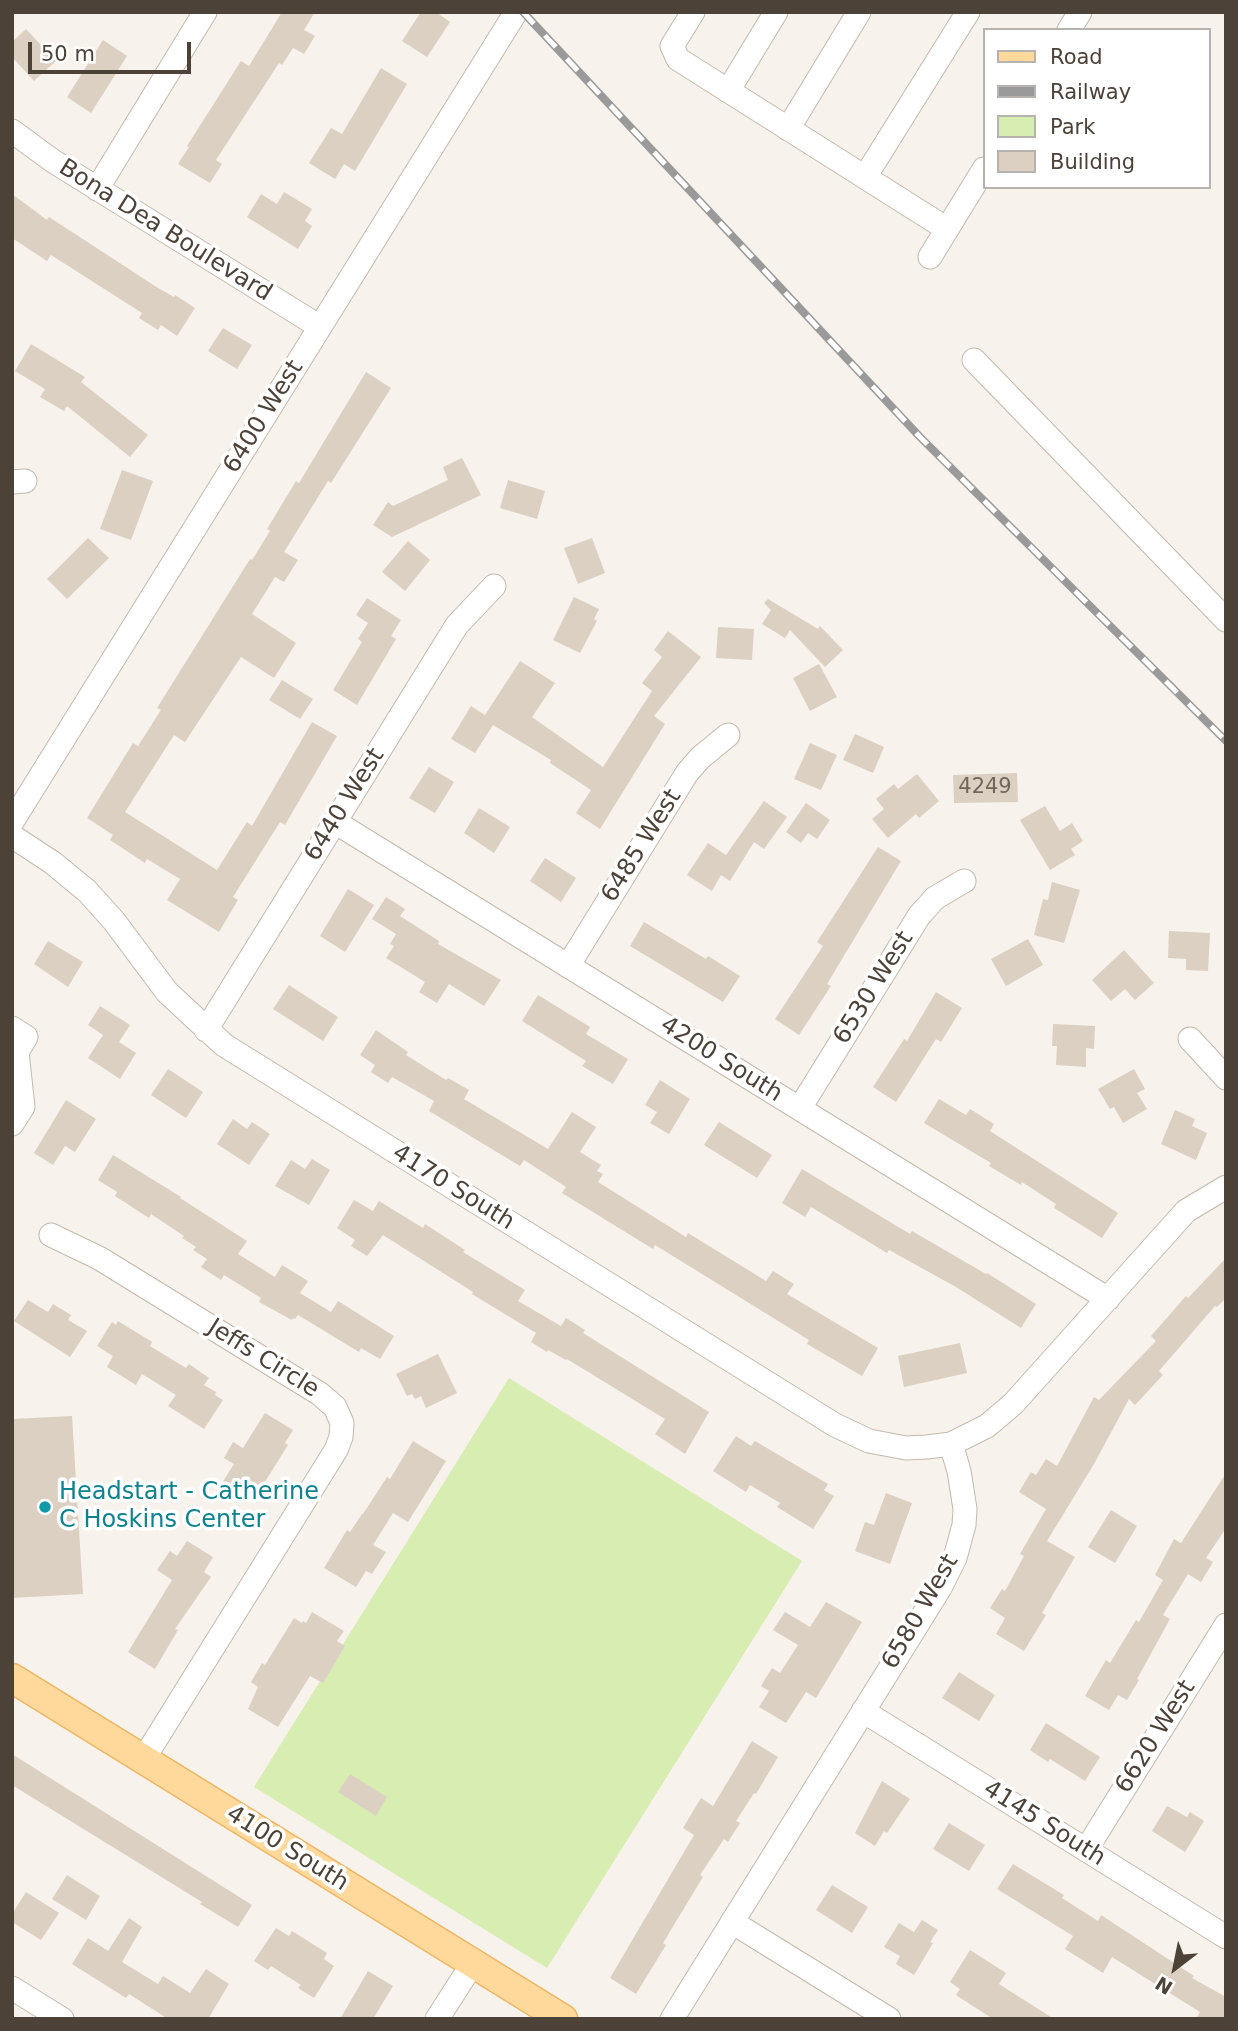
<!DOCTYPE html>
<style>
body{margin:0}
#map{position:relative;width:1238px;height:2031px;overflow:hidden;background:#f7f2eb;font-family:"DejaVu Sans",sans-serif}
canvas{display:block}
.frame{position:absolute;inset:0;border:14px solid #4c4238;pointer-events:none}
.legend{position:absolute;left:983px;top:28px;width:228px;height:161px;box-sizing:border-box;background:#fff;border:2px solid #b7b3af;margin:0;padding:9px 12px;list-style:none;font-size:21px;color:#4c4238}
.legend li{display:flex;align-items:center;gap:14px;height:35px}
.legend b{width:35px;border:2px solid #b7b3af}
.north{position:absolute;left:1140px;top:1933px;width:70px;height:70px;-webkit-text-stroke:5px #fff;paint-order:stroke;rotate:212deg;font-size:19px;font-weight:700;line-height:28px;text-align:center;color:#4c4238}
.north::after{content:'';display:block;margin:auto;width:24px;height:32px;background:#4c4238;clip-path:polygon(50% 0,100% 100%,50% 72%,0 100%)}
.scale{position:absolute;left:28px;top:42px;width:163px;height:32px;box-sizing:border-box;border:4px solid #4c4238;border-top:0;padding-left:9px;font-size:21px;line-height:24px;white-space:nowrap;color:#4c4238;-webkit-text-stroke:5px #fff;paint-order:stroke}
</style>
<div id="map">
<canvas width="1238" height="2031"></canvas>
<div class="frame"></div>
<ul class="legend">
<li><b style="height:9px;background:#ffd99c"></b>Road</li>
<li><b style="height:9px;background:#9a9a9a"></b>Railway</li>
<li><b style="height:19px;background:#d8edb2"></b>Park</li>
<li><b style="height:19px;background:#dcd0c3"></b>Building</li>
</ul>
<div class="north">N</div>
<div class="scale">50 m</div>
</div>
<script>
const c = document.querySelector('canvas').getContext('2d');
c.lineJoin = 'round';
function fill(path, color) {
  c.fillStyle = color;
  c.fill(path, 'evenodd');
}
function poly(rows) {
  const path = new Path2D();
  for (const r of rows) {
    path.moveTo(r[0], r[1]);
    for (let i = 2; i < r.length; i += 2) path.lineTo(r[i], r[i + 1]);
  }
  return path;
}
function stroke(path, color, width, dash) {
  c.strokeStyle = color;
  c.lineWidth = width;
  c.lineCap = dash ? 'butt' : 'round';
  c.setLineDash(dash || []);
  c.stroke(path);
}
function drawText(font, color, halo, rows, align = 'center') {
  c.font = font + ' "DejaVu Sans",sans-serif';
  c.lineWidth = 7;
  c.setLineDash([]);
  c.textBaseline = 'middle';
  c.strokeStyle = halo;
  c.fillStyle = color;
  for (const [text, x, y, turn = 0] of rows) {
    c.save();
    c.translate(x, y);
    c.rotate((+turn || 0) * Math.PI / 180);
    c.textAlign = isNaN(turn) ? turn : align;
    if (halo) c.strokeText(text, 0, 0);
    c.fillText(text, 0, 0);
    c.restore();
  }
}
fill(poly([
 [509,1378,802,1561,547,1968,254,1787]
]), '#d8edb2');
fill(poly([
 [282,12,315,12,304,30,315,36,304,54,293,48,282,65,279,63,216,160,222,164,210,183,178,164,189,147,187,146,241,61,249,66],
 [421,12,436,12,450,22,427,57,402,41],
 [26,29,56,61,34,81,12,57,12,42],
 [103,40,127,56,91,113,67,97],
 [381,68,407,84,355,171,344,164,335,179,309,163,331,128,342,134],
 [284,192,312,209,305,221,312,226,298,249,247,217,261,194,277,204],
 [12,194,47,220,49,217,158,288,174,297,175,295,195,308,177,336,161,325,158,330,139,318,142,313,51,255,47,261,12,238],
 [223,328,252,345,237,369,208,351],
 [31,344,85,377,81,382,148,435,130,457,67,406,64,411,40,397,45,389,15,371],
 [366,372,391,388,331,483,328,481,284,552,298,560,284,582,275,577,252,614,296,643,274,678,241,657,185,742,174,735,125,812,217,870,247,822,252,826,312,722,337,736,285,825,280,822,233,897,238,900,219,932,167,900,180,879,147,859,145,863,110,840,113,835,87,818,133,743,138,746,161,710,157,708,250,559,252,560,270,531,267,529,296,481,299,483],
 [462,458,481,495,392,537,373,525,388,502,393,506,448,480,443,467],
 [122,470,153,481,131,540,100,529],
 [508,480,545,491,537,519,500,508],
 [88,538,109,558,67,599,47,579],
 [592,538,605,573,578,584,564,548],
 [408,541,430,560,405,591,382,572],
 [574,597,599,609,594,619,597,621,580,653,553,640],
 [367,598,401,620,391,636,396,639,357,705,333,690,362,642,358,639,368,623,356,615],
 [768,599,818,629,820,626,843,650,825,667,790,630,785,638,762,624,771,610,764,603],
 [718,627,754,629,752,660,716,658],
 [668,631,701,657,654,716,665,724,600,829,576,813,591,790,550,763,551,760,493,725,475,753,451,739,471,706,485,715,520,661,555,683,532,717,603,767,652,691,642,683,662,657,654,650],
 [819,664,837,697,810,711,793,678],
 [282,680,313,699,300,719,269,700],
 [855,734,884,747,873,773,843,760],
 [810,743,837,755,821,790,794,779],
 [429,767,454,782,435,813,409,798],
 [1017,773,1018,802,954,803,953,775],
 [917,774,939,801,919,818,916,814,888,838,872,819,884,809,876,799,894,784,898,789],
 [764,801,787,817,764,849,754,842,730,881,721,875,712,891,687,875,708,843,726,855],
 [806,803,830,820,817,839,808,833,801,843,786,832],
 [1045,806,1060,831,1072,823,1083,841,1071,849,1075,855,1050,870,1020,820],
 [479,808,510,827,494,853,464,833],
 [878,847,901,861,827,984,831,986,799,1035,775,1019,823,946,817,942],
 [545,858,576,878,561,902,530,881],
 [1052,882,1080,890,1064,943,1034,935,1043,899,1048,900],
 [348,889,374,905,345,952,320,936],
 [386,897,405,909,400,916,439,941,438,944,501,980,484,1006,449,984,437,1003,419,992,425,982,386,958,394,946,390,944,396,934,372,919],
 [644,922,706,959,708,956,740,976,723,1002,630,946],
 [1169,931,1210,933,1208,971,1186,970,1186,959,1168,958],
 [1028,939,1043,965,1006,986,991,959],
 [48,941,83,962,68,987,34,964],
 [1124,950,1154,983,1135,1000,1125,989,1111,1001,1092,980],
 [289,985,338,1017,323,1041,273,1009],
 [936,992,962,1008,941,1042,936,1039,896,1102,873,1087,904,1039,907,1041],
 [538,995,590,1027,586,1034,628,1059,613,1084,582,1066,586,1061,522,1021],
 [100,1006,130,1025,119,1042,136,1053,120,1079,88,1058,103,1035,88,1025],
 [1053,1024,1095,1026,1094,1049,1086,1048,1086,1067,1056,1065,1057,1046,1052,1046],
 [376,1030,408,1052,406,1055,446,1080,448,1078,469,1090,464,1099,548,1149,572,1112,596,1127,580,1152,601,1165,597,1171,603,1174,598,1182,686,1237,688,1233,766,1281,773,1271,794,1284,787,1294,878,1348,862,1376,807,1344,809,1340,655,1245,653,1249,562,1193,566,1187,524,1160,520,1166,429,1111,434,1101,392,1077,388,1083,371,1072,375,1065,360,1055],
 [168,1069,203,1092,186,1118,151,1095],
 [1134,1069,1145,1089,1137,1093,1147,1109,1123,1123,1114,1107,1110,1109,1098,1089],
 [660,1080,690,1099,669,1134,650,1123,657,1112,645,1105],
 [939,1099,966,1115,970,1109,994,1124,990,1131,1118,1213,1102,1238,1054,1208,1056,1204,1022,1182,1021,1185,989,1166,991,1163,924,1123],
 [66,1100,96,1119,75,1152,65,1146,53,1165,34,1153],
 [1175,1110,1195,1119,1192,1126,1207,1133,1196,1160,1161,1144],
 [233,1119,247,1129,252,1122,270,1134,249,1165,217,1144],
 [719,1122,772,1155,757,1178,704,1145],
 [113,1155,181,1197,180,1198,247,1241,238,1254,275,1277,282,1265,308,1281,300,1293,331,1312,338,1301,394,1336,380,1359,361,1348,359,1352,298,1315,295,1319,293,1318,292,1320,259,1302,261,1298,224,1275,221,1280,201,1267,207,1259,193,1250,196,1247,182,1238,184,1236,151,1214,149,1218,115,1196,117,1192,98,1180],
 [312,1159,330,1170,309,1205,275,1186,291,1160,305,1169],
 [802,1169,910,1234,912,1231,986,1274,987,1273,1036,1304,1021,1328,956,1287,889,1250,887,1253,811,1207,805,1217,782,1203],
 [354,1200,373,1211,379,1201,423,1228,425,1224,465,1250,463,1252,525,1290,518,1301,561,1326,566,1318,585,1330,583,1333,709,1412,685,1454,655,1434,665,1419,567,1359,566,1360,548,1350,547,1352,531,1342,536,1333,472,1294,473,1292,383,1235,367,1256,351,1246,355,1240,337,1228],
 [1226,1258,1226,1298,1217,1307,1215,1306,1159,1371,1163,1375,1135,1405,1129,1399,1094,1464,1047,1541,1075,1557,1042,1613,1046,1615,1024,1651,996,1634,1005,1618,990,1608,1002,1589,1005,1591,1024,1556,1020,1554,1046,1509,1019,1492,1031,1472,1036,1475,1046,1459,1057,1466,1094,1397,1099,1400,1156,1341,1151,1336,1186,1296,1188,1298],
 [28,1300,48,1312,53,1304,71,1315,68,1320,87,1331,70,1357,14,1321],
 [118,1321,152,1342,150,1346,186,1368,189,1364,209,1378,204,1385,216,1392,215,1395,223,1400,204,1429,168,1406,176,1395,142,1374,136,1385,107,1367,113,1356,97,1346,112,1322,116,1325],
 [960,1343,967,1373,904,1387,898,1356],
 [438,1354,457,1393,426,1408,421,1396,415,1399,412,1394,407,1396,396,1374],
 [265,1413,293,1430,285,1443,288,1445,258,1493,255,1491,249,1500,222,1483,234,1464,224,1458,233,1442,243,1448],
 [72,1416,83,1594,12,1598,12,1419],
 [736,1436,751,1446,755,1441,828,1484,824,1490,834,1496,813,1529,777,1507,780,1503,750,1485,746,1492,713,1471],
 [413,1441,446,1461,408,1522,393,1513,373,1545,386,1552,372,1574,366,1571,356,1587,324,1568,347,1530,350,1532,362,1514,363,1514,387,1477,390,1479],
 [1226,1473,1226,1528,1206,1558,1213,1562,1201,1582,1188,1574,1163,1615,1170,1619,1137,1679,1139,1680,1127,1700,1118,1695,1109,1710,1085,1696,1106,1660,1110,1663,1136,1620,1139,1622,1163,1580,1155,1575,1174,1539,1181,1543],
 [886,1493,912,1503,890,1564,855,1551,865,1522,874,1525],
 [1111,1510,1137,1526,1115,1563,1088,1547],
 [187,1541,213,1557,204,1572,211,1577,175,1629,178,1630,155,1669,128,1652,172,1580,157,1570,170,1551,177,1556],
 [826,1602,862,1622,816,1698,806,1692,786,1723,759,1707,769,1691,761,1686,772,1668,780,1673,798,1645,773,1630,785,1612,810,1627],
 [312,1612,344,1631,337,1641,345,1646,323,1683,310,1676,278,1727,248,1709,258,1687,251,1682,262,1663,265,1665,294,1618,302,1623,303,1621,306,1623],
 [959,1672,995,1695,979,1721,942,1698],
 [1046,1723,1100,1757,1085,1781,1050,1759,1048,1762,1030,1750],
 [752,1741,778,1757,756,1794,754,1793,736,1821,740,1823,728,1842,724,1839,700,1875,703,1877,663,1943,666,1945,636,1994,610,1978,694,1835,683,1828,701,1798,713,1806],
 [12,1754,252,1905,238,1927,200,1904,202,1902,12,1785],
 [350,1774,387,1797,376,1816,338,1792],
 [882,1781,910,1799,887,1833,884,1831,875,1846,855,1833],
 [1167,1806,1187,1817,1190,1812,1204,1821,1185,1852,1152,1831],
 [949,1823,985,1845,969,1871,933,1849],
 [1013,1864,1064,1895,1062,1898,1098,1921,1101,1915,1194,1976,1192,1978,1226,1997,1226,2019,1196,2019,1200,2012,1112,1957,1103,1973,1065,1949,1073,1936,997,1889],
 [67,1875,100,1896,86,1920,52,1899],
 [832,1885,868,1907,852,1933,816,1910],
 [26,1892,59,1913,41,1940,12,1922,12,1914],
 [129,1918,142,1927,122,1962,158,1984,163,1976,190,1993,206,1969,229,1984,208,2019,168,2019,129,1994,126,1998,72,1964,88,1938,108,1951],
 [922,1920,938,1930,930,1942,933,1943,914,1975,896,1964,900,1956,884,1947,899,1923,914,1932],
 [276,1928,289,1936,292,1931,327,1953,324,1959,334,1966,314,1998,298,1988,301,1985,271,1966,268,1970,254,1961],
 [970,1950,1006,1973,999,1984,1054,2019,993,2019,956,1995,960,1989,950,1982],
 [368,1971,393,1986,373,2019,340,2019]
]), '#dcd0c3');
const minor = poly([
 [693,12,672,46,678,59,947,229],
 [1069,30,1080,12],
 [728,91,776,12],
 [788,129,859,12],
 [12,131,53,161,320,327],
 [865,177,968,12],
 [97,189,205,12],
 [930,257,984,169],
 [974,360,1226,620],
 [12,482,25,481],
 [12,822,516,12],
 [335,822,1108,1299],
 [12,836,53,863,87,891,114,921,167,992,224,1045,835,1425,869,1441,906,1448,927,1447,951,1444,987,1426,1013,1404,1186,1211,1226,1187],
 [568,966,687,773,700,758,728,735],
 [12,1028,26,1037,17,1052,23,1107,12,1124],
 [206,1030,457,625,494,586],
 [1190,1039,1226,1078],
 [800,1108,919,916,935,898,964,881],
 [51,1235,99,1258,320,1394,335,1407,342,1423,341,1437,336,1450,143,1760],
 [863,1711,1226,1937],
 [1086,1850,1226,1625],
 [732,1922,889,2019],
 [12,1988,62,2019],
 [437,2019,473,1963],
 [672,2019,940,1588,955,1558,964,1525,965,1509,959,1471,951,1444]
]);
const major = poly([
 [12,1678,563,2019]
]);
stroke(minor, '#c3b9ad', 25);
stroke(major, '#eeb662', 31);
stroke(minor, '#fff', 23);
stroke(major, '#ffd99c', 28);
const rail = poly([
 [523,12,920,437,1226,741]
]);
stroke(rail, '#9a9a9a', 8);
stroke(rail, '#fff', 5, [16]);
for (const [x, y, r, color] of [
 [45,1507,7,"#0f9aa8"]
]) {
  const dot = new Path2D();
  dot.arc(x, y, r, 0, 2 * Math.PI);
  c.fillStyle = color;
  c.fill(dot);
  stroke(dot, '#fff', 2.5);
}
drawText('21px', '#70665b', null, [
 ["4249",985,788]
]);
drawText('24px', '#4c4238', '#fff', [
 ["Bona Dea Boulevard",165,231,32],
 ["6400 West",264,417,-58],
 ["6440 West",345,805,-58],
 ["6485 West",642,846,-58],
 ["6530 West",874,988,-58],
 ["4200 South",721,1060,32],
 ["4170 South",453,1188,32],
 ["Jeffs Circle",263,1359,32],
 ["6580 West",921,1612,-60],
 ["6620 West",1156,1737,-58],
 ["4145 South",1044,1824,32],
 ["4100 South",287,1849,32]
]);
drawText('24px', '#0d838f', '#fff', [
 ["Headstart - Catherine",59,1493],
 ["C Hoskins Center",59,1521]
], 'left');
</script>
